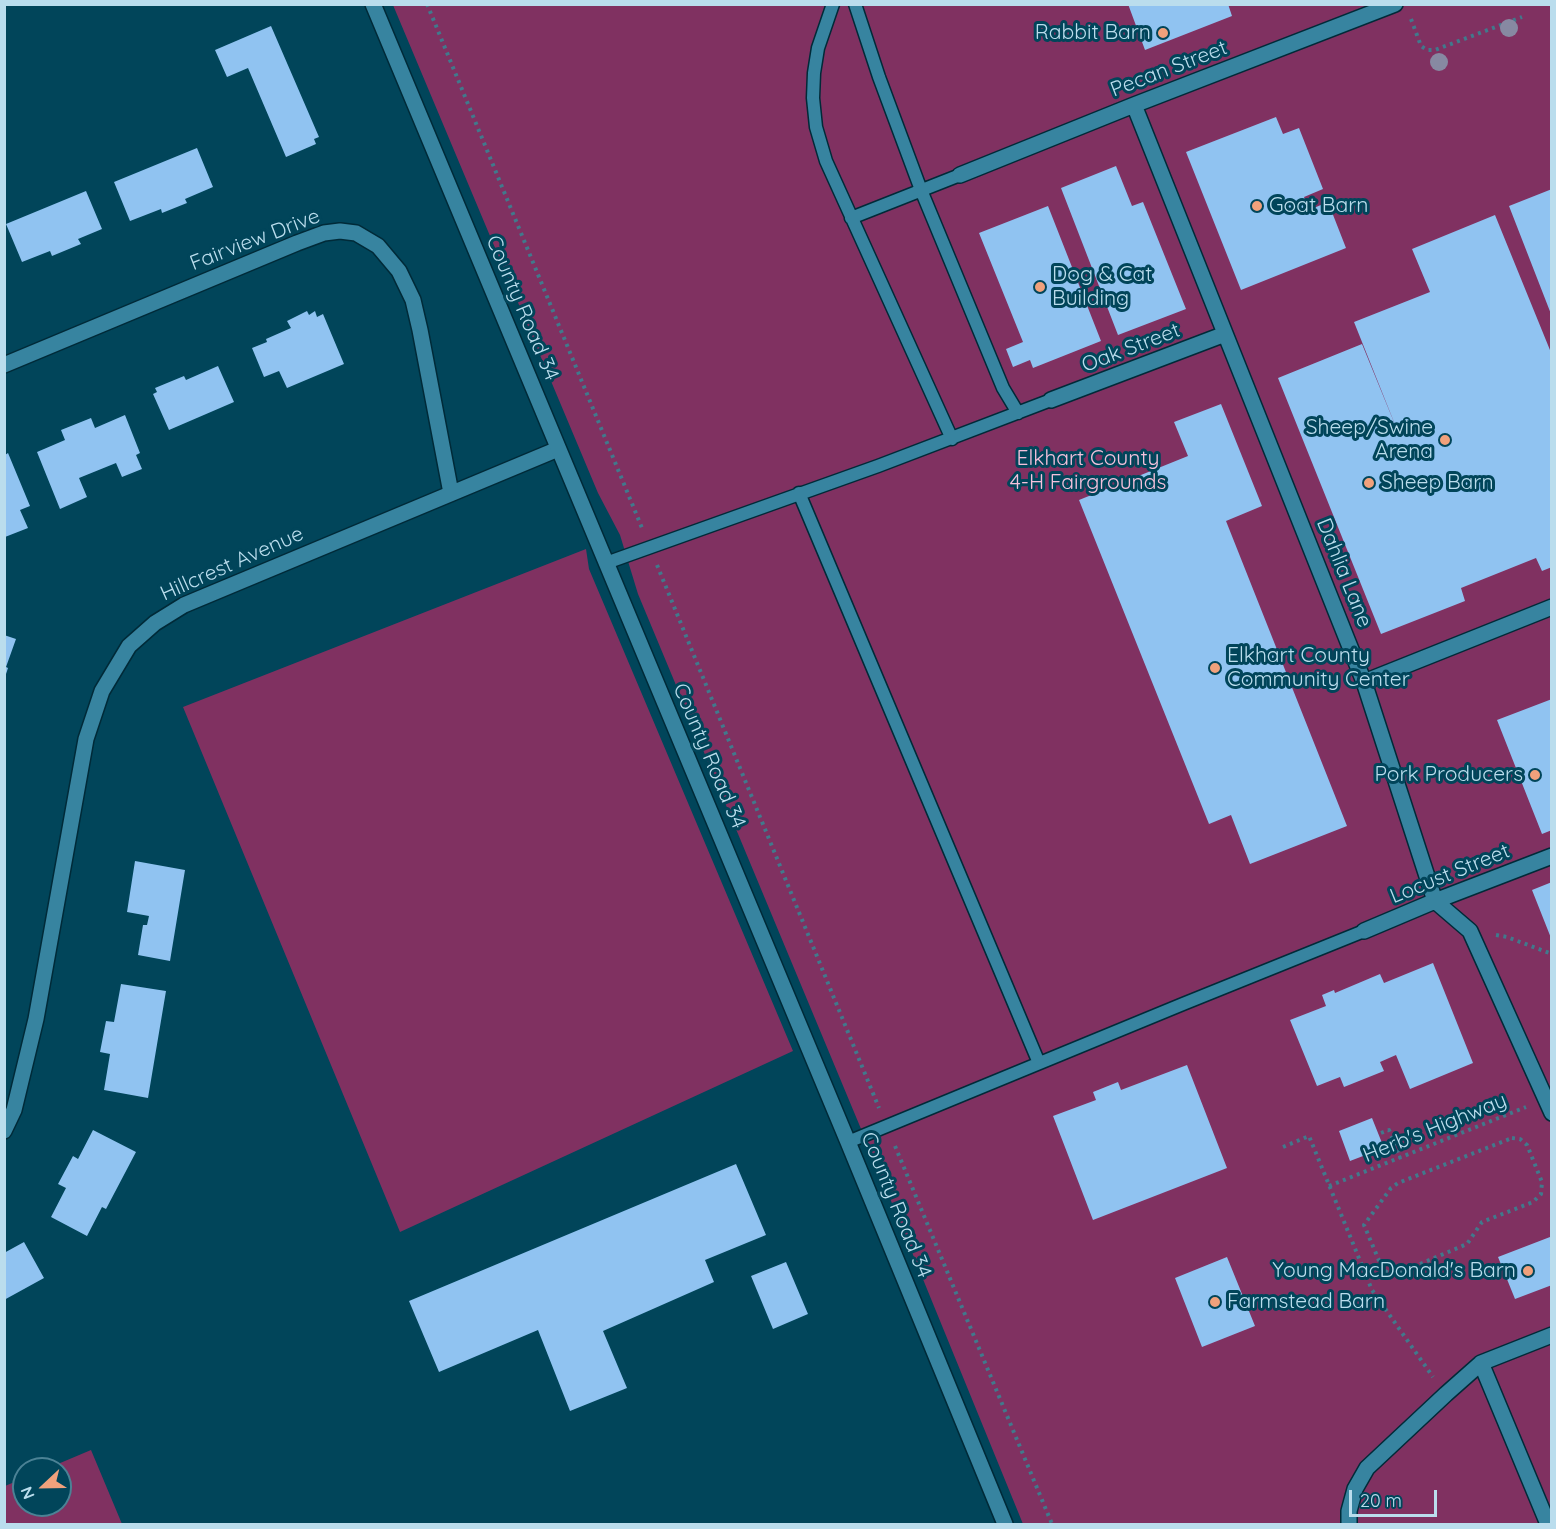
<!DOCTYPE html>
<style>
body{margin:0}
#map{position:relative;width:1556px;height:1529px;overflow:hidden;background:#01455a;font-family:Quicksand,sans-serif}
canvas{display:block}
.frame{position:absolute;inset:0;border:6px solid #badded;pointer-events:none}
.north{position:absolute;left:12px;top:1457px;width:60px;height:60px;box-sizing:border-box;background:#01455a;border:2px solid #4b8295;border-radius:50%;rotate:248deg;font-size:16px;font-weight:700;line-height:24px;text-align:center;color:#badded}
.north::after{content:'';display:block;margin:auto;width:21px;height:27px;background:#f1a17c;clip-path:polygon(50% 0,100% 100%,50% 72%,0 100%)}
.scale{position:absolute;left:1349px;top:1490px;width:88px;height:27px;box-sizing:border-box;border:3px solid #badded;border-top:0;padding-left:8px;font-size:18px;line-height:21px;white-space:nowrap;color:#badded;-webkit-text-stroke:4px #01455a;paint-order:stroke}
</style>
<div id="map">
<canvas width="1556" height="1529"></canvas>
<div class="frame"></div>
<div class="north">N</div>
<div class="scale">20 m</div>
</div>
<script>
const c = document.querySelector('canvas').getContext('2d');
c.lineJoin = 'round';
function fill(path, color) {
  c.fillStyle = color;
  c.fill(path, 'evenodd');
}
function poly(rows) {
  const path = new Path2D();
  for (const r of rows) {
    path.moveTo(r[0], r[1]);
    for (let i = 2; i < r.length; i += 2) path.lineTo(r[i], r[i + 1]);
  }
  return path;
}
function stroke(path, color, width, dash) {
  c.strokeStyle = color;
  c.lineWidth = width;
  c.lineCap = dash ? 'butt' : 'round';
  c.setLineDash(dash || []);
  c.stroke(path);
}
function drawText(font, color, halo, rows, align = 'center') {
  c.font = font + ' Quicksand,sans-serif';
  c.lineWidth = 6;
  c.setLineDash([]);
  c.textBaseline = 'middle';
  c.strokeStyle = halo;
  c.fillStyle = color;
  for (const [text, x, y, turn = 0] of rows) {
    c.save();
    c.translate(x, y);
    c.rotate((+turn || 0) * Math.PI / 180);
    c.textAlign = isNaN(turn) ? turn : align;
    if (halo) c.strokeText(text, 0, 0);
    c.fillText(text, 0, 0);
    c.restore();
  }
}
fill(poly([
 [393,5,1551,5,1551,1524,1023,1524,889,1196,638,594,620,535,598,493],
 [586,549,589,569,793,1051,400,1232,183,707],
 [91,1450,122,1524,5,1524,5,1486,24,1478,24,1505,60,1505,60,1469,46,1469]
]), '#803161');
fill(poly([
 [1128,4,1228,4,1232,16,1145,50],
 [271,26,319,137,314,139,316,144,286,157,248,68,227,77,215,50],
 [1276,117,1283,134,1299,128,1323,189,1304,197,1309,210,1328,202,1346,248,1241,290,1186,152],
 [197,148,213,187,185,199,187,203,162,213,161,209,130,221,114,182],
 [1116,166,1132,206,1143,202,1186,309,1118,335,1061,188],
 [1552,189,1552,314,1551,314,1509,206],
 [86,191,102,229,78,239,81,244,52,256,50,251,22,262,6,224],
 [1048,206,1101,341,1033,368,1030,360,1013,367,1006,349,1023,342,979,233],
 [1495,215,1552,355,1552,567,1542,571,1536,558,1461,588,1465,601,1381,634,1278,378,1362,344,1400,437,1354,322,1430,292,1412,249],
 [307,311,309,315,315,311,317,317,323,314,344,364,287,388,279,371,264,377,252,348,267,342,266,339,291,328,287,321],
 [218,366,234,402,169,430,153,394,157,392,155,388,184,376,186,380],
 [1221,404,1262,506,1226,521,1347,826,1250,864,1231,815,1209,824,1079,500,1188,456,1174,422],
 [125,415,140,453,136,455,142,469,122,477,116,463,79,478,87,497,60,509,37,452,65,440,61,430,91,418,95,428],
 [8,453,30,506,20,510,28,528,5,537,5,455],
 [4,635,16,639,6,667,8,668,5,677],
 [1552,699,1552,830,1542,834,1497,720],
 [135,861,185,870,170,961,138,955,143,925,147,925,149,916,127,912],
 [1552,882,1552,938,1551,938,1532,890],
 [1433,963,1473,1063,1410,1089,1396,1055,1380,1062,1384,1071,1344,1087,1340,1077,1317,1086,1290,1020,1326,1006,1322,995,1334,990,1335,993,1380,974,1384,983],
 [121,984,166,991,148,1098,104,1090,110,1054,100,1052,106,1021,114,1022],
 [1187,1065,1227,1168,1093,1220,1053,1116,1096,1100,1093,1092,1118,1082,1121,1090],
 [1372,1118,1384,1148,1350,1161,1339,1131],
 [93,1130,136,1152,106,1209,102,1207,87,1236,51,1217,66,1188,58,1184,73,1156,78,1159],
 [736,1164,766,1235,705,1260,714,1282,603,1331,627,1388,570,1411,538,1330,439,1372,409,1301],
 [1550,1237,1552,1285,1515,1299,1498,1257],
 [24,1242,44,1278,4,1300,4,1253],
 [1227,1257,1255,1326,1202,1347,1175,1278],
 [786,1262,808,1314,773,1329,751,1276]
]), '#90c3f1');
const lane = poly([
 [833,4,818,48,814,73,813,98,816,127,826,161,952,439],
 [855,4,879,77,921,190,1003,388,1018,413],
 [851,218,960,175],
 [799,493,1039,1063],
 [606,563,878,466,1051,400],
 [848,1142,1183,1004,1364,931]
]);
const street = poly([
 [1134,105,1364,682,1435,901,1470,931,1552,1113],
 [960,175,1134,105,1395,4],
 [4,365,297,243,324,233,340,231,356,233,378,246,399,271,413,300,420,330,451,493],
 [1051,400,1225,334],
 [1364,682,1552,607],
 [1364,931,1435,901,1552,856],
 [4,1131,14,1110,36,1019,86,739,102,691,129,646,155,623,184,605,558,449],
 [1481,1363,1548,1524],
 [1349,1524,1349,1511,1355,1489,1367,1468,1446,1394,1481,1363,1552,1335]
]);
const secondary = poly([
 [373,4,848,1142,1005,1524]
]);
stroke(lane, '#002a38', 15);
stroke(street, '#002a38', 18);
stroke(secondary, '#002a38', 18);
stroke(poly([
 [427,4,642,528],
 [1411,19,1421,46,1427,50,1435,50,1522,17],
 [657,565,879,1108],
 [1496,935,1507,937,1552,954],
 [1381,1133,1389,1130,1400,1158],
 [1512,1138,1520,1139,1527,1145,1542,1182,1541,1194,1533,1202,1482,1222,1467,1244,1399,1273,1391,1274,1383,1270,1364,1225,1391,1188,1398,1183,1512,1138],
 [895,1146,1052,1524],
 [1283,1147,1309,1136,1372,1290,1433,1377],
 [1329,1186,1526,1107]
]), '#41798c', 4, [3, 4.5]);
stroke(lane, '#3784a0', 12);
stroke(street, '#3784a0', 15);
stroke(secondary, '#3784a0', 15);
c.fillStyle = '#8789a2';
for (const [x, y] of [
 [1509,28],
 [1439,62]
]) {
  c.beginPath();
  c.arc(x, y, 9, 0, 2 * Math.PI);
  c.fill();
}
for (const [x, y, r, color] of [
 [1163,33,6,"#f1a17c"],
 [1257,206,6,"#f1a17c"],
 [1040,287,6,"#f1a17c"],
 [1445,440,6,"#f1a17c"],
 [1369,483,6,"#f1a17c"],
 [1215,668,6,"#f1a17c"],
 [1535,775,6,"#f1a17c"],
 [1528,1271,6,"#f1a17c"],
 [1215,1302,6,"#f1a17c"]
]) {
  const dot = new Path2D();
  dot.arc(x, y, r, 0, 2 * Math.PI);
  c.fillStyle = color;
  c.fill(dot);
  stroke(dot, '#01455a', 2);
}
drawText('21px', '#badded', '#01455a', [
 ["Rabbit Barn",1151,33,"right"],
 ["Goat Barn",1269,206],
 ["Dog & Cat",1052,275],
 ["Building",1052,299],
 ["Sheep/Swine",1433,428,"right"],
 ["Arena",1433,452,"right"],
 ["Sheep Barn",1381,483],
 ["Elkhart County",1227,656],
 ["Community Center",1227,680],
 ["Pork Producers",1523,775,"right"],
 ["Young MacDonald's Barn",1516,1271,"right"],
 ["Farmstead Barn",1227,1302]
], 'left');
drawText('21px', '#badded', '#01455a', [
 ["Pecan Street",1169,69,-21],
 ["Fairview Drive",255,240,-21],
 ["County Road 34",522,308,67],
 ["Oak Street",1131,348,-21],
 ["Hillcrest Avenue",232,564,-24],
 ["Dahlia Lane",1344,573,68],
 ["County Road 34",709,756,67],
 ["Locust Street",1450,874,-22],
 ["Herb's Highway",1435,1128,-22],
 ["County Road 34",896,1205,68]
]);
drawText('21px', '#f5c1dc', '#01455a', [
 ["Elkhart County",1088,459],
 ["4-H Fairgrounds",1088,483]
]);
</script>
